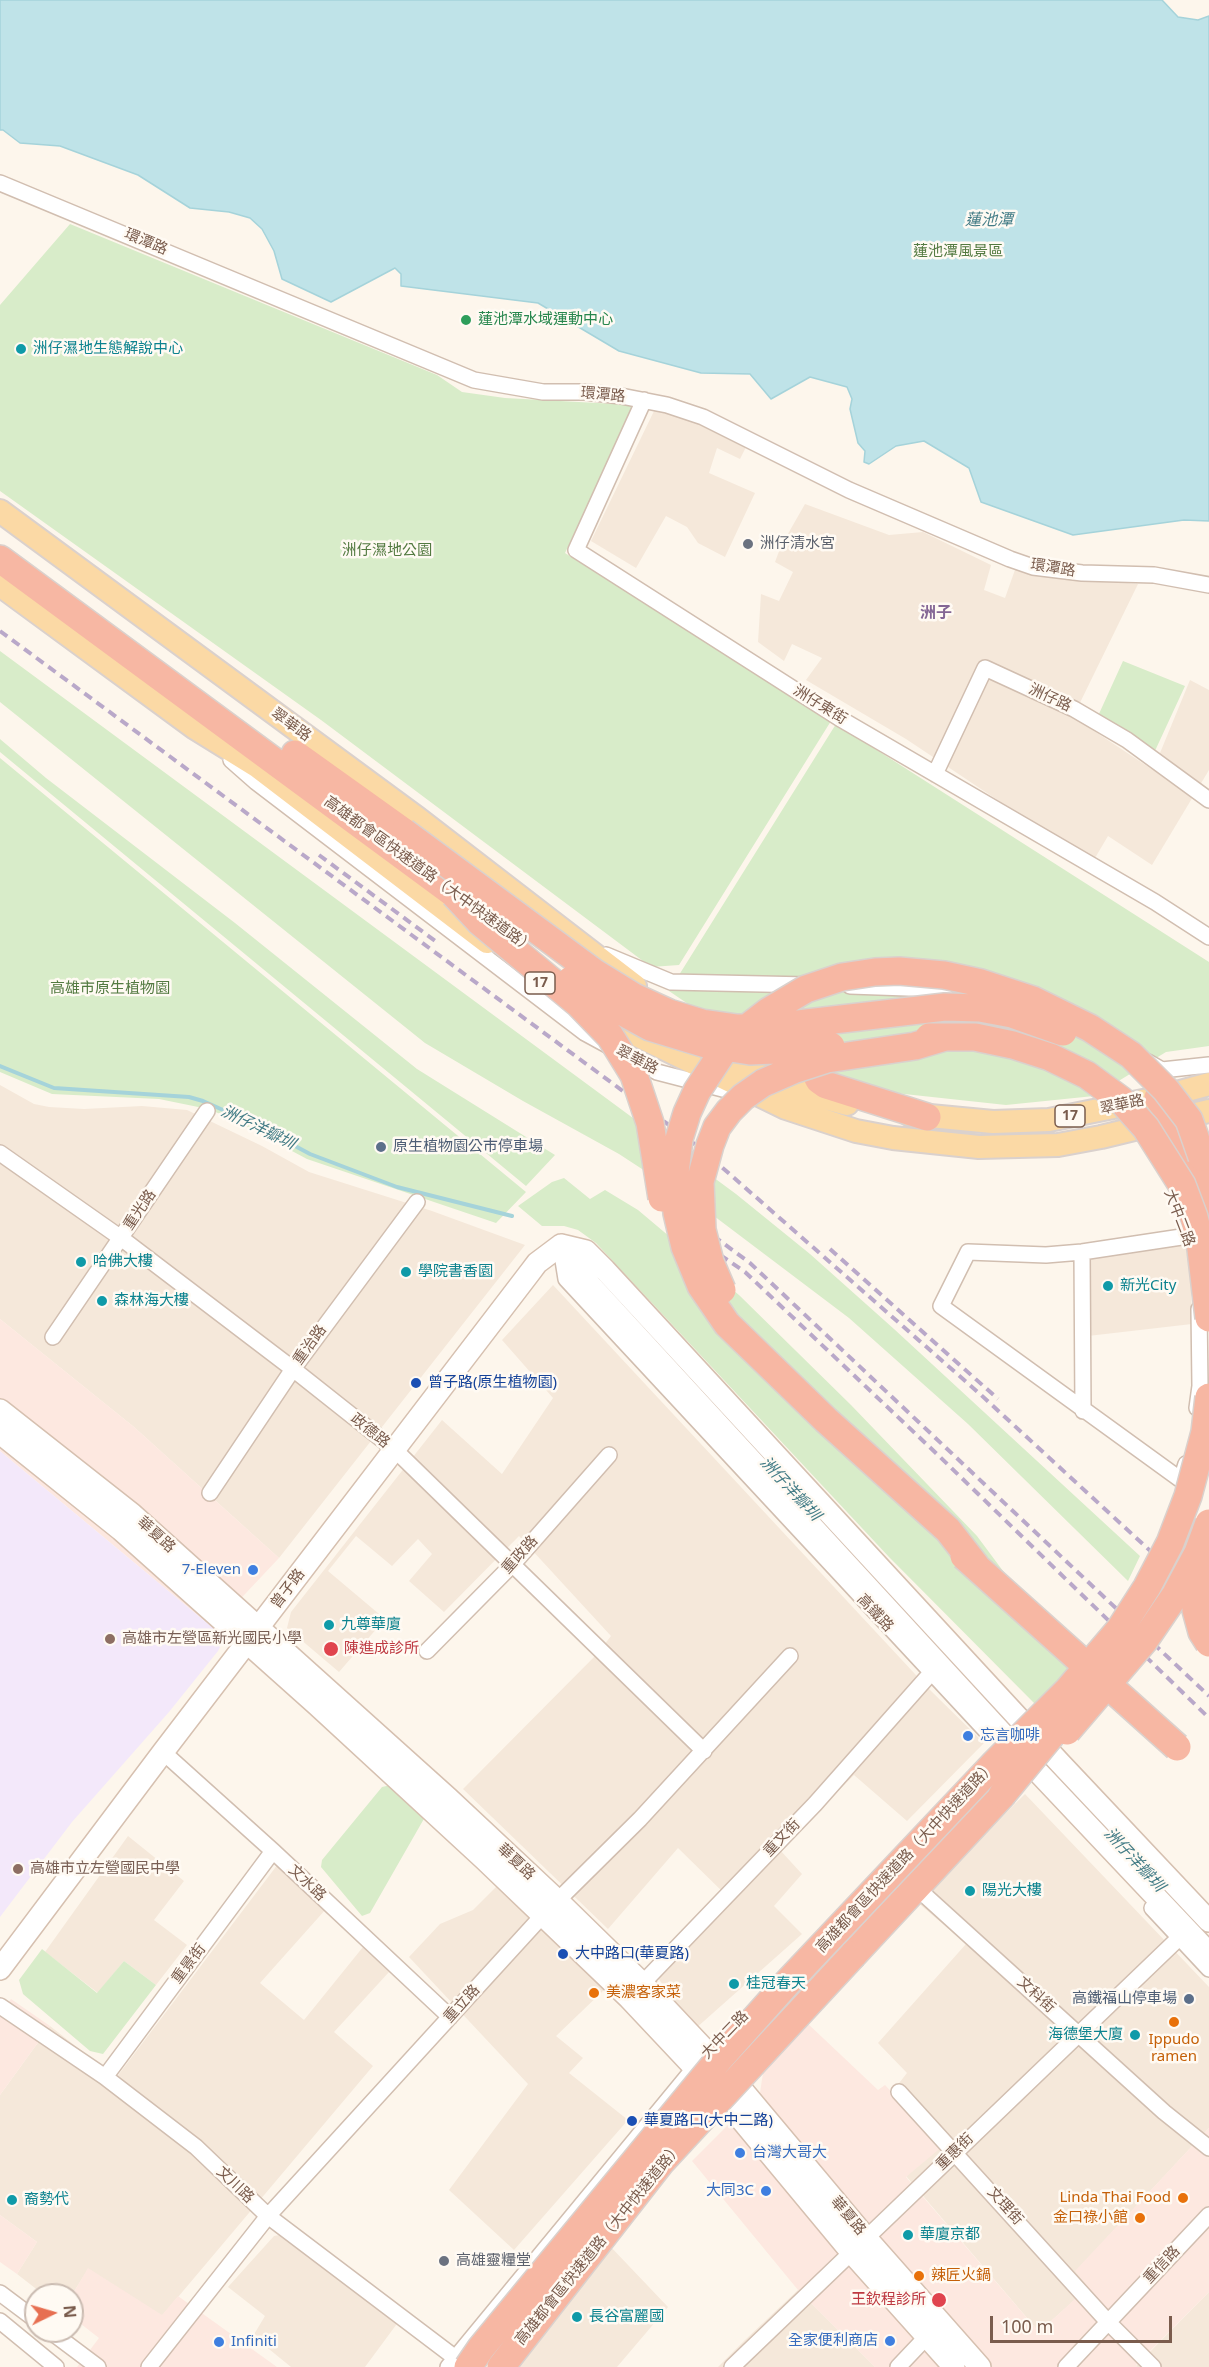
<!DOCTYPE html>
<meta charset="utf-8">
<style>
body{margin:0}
#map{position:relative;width:1209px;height:2367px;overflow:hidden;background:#fdf6ec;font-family:"Noto Sans",sans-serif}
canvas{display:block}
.north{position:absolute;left:24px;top:2283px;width:60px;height:60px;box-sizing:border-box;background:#fffaf3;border:2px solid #cabbb1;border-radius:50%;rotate:85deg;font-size:16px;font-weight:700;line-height:24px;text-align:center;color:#7a5c4d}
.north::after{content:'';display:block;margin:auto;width:21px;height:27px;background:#e76f51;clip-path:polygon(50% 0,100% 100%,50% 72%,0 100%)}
.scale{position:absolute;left:990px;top:2316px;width:182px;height:27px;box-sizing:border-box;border:3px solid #7a5c4d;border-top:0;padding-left:8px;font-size:18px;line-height:21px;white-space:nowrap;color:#7a5c4d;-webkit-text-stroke:4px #fffaf3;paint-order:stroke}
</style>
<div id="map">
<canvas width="1209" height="2367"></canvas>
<div class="north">N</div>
<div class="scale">100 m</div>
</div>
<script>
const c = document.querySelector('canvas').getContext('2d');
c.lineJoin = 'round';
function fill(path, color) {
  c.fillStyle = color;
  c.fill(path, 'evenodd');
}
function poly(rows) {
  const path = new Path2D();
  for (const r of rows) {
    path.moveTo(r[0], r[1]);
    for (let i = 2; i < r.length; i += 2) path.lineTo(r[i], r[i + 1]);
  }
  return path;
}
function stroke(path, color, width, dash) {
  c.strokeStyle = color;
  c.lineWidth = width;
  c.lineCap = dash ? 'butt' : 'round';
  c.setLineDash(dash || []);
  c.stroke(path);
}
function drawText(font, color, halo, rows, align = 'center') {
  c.font = font + ' "Noto Sans","Noto Sans TC",sans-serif';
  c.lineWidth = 5;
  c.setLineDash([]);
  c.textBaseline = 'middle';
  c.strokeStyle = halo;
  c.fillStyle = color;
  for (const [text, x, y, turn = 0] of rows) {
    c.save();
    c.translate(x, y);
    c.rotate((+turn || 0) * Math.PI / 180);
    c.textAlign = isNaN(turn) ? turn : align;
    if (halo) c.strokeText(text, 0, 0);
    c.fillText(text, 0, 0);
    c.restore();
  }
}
fill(poly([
 [655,409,700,419,748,443,740,459,717,448,709,473,755,493,725,557,698,543,687,527,666,516,636,568,591,541],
 [805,504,889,535,923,532,991,565,984,590,1005,598,1016,567,1060,577,1138,584,1073,717,1153,770,1190,680,1209,690,1209,770,1152,865,1108,836,1095,858,1002,803,906,739,806,680,822,658,792,644,784,661,758,642,761,594,779,601,793,572,775,562,781,546],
 [0,1085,34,1104,49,1107,84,1109,142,1106,187,1110,262,1146,309,1172,432,1211,525,1245,279,1558,134,1427,0,1319],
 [1185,1243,1191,1279,1192,1324,1088,1336,1087,1262,1091,1254],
 [553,1285,928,1688,984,1743,907,1821,854,1775,780,1850,802,1874,774,1906,802,1934,695,2029,658,1978,731,1900,678,1848,608,1929,463,1789,597,1654,611,1636,519,1536,444,1612,409,1581,432,1554,418,1539,392,1566,356,1536,328,1571,385,1619,339,1672,287,1628,291,1612,442,1420,502,1474,553,1398,502,1340],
 [1025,1794,1209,1987,1209,2128,1076,2271,1089,2287,1039,2332,906,2176,892,2092,907,2073,878,2043,966,1944,916,1901],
 [128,1836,184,1881,154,1920,187,1945,156,1985,124,1961,98,1993,45,1952],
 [278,1864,326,1909,260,1983,304,2020,363,1947,389,1972,334,2032,373,2066,162,2316,88,2269,72,2295,44,2295,17,2274,37,2242,0,2215,0,2095,50,2026,116,2078],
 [499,1884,604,1990,556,2036,583,2058,569,2073,628,2120,514,2250,449,2190,528,2084,409,1957,440,1924,473,1910],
 [291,2233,399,2321,365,2367,291,2367,253,2336,265,2316,228,2287,274,2236],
 [608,2244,668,2307,617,2367,511,2367],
 [798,2290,875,2367,718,2367,745,2340],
 [1209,2292,1209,2367,1137,2367,1136,2366]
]), '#f5e8da');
fill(poly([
 [0,1319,134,1427,279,1558,213,1628,0,1451],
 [11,1999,50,2026,0,2095,0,2015],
 [805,2021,878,2090,885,2085,943,2146,906,2177,1039,2332,1088,2287,1075,2271,1209,2128,1209,2292,1136,2365,1137,2367,875,2367,798,2290,692,2161,760,2093,764,2066],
 [0,2215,37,2242,17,2274,0,2262],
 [88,2268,162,2315,178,2296,277,2367,77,2367,99,2338,72,2317,72,2295]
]), '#fde8e0');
fill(poly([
 [0,1451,213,1628,219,1635,222,1643,218,1651,169,1712,72,1822,0,1917]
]), '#f3e8fa');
fill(poly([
 [70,224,437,375,462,392,505,398,634,405,565,553,831,721,679,965,651,967,321,720,0,491,0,305],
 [0,651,736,1194,810,1254,894,1329,1140,1556,1128,1581,968,1424,849,1318,714,1216,619,1154,523,1101,425,1043,0,702],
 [1123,661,1185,686,1154,753,1098,716],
 [836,724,1209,962,1209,1046,1166,1052,1094,1096,1006,1105,895,1093,763,1055,669,991],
 [0,739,46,778,235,923,417,1069,555,1155,526,1186,0,752],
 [0,758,526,1192,496,1223,307,1159,230,1118,208,1109,159,1099,52,1094,0,1072],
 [564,1178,590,1199,605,1190,638,1210,739,1295,851,1405,977,1536,1073,1665,1035,1704,889,1557,596,1243,578,1230,564,1226,542,1226,518,1206,552,1182],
 [391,1785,425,1817,370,1913,362,1916,321,1867,322,1860,382,1787],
 [42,1949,97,1993,124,1961,156,1985,103,2054,90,2051,23,1994,19,1980]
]), '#d8ecc9');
const water = poly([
 [0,0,1162,0,1178,17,1198,20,1209,16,1209,521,1184,520,1073,535,981,502,969,468,924,441,896,446,869,464,864,462,865,451,858,443,850,409,852,399,847,387,810,377,771,399,750,374,701,373,619,351,538,303,401,286,401,274,395,268,331,302,282,279,274,251,262,229,250,218,229,212,190,208,138,175,60,146,20,143,3,130,0,130,0,0]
]);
fill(water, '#bfe3e8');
stroke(water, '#a5d3da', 1.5);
stroke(poly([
 [0,1066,54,1088,189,1097,203,1101,254,1124,310,1154,397,1187,512,1216]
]), '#a5d3da', 4);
const street = poly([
 [0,183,474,380,543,392,585,392,621,396,667,405,703,417,849,490,1010,559,1033,567,1082,573,1154,575,1209,585],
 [644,400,576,550,839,718,1155,902,1209,937],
 [231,760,256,782,585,1033,657,1072,738,1093],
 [935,774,985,668,1074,709,1127,740,1209,800],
 [606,955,671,982,808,985],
 [850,986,964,990],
 [1148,1062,1162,1070,1209,1065],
 [0,1153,121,1238,293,1369,394,1449,704,1751],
 [1082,1252,1083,1411],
 [562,1254,566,1279,988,1733],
 [53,1337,207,1111],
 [1197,1408,1200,1386,1199,1309],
 [1186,1464,1181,1480,941,1306,968,1252,1046,1255,1082,1252,1188,1236],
 [210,1493,293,1369,417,1202],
 [427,1651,512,1565,609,1455],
 [163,1752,273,1851,450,2017],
 [918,1889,1164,2112,1209,2148],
 [1152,1908,1209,1969],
 [637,1989,815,1804,931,1673],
 [0,2006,105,2077,196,2147,268,2216,462,2363],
 [105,2077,273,1851],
 [899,2092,1108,2322,1153,2367],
 [0,2293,36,2320],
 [0,2321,56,2367],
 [50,2331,98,2367],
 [149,2367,268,2216,543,1915,640,1819,790,1656],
 [448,2367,700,2061],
 [732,2367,1180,1937],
 [898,2367,933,2330],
 [1066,2367,1209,2215]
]);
const secondary = poly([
 [561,1245,571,1264,1036,1770,1209,1953],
 [561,1245,586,1251,605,1270,1060,1763,1209,1921],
 [0,1410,132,1514,448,1798,558,1901,642,1983,738,2085,867,2239,980,2367],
 [0,1433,121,1530,317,1705,484,1859,629,1998,725,2100,852,2253,954,2367],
 [0,1969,163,1752,531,1271,537,1263,561,1245]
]);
const primary = poly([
 [0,511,417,818,635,986],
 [0,585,195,728,258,767,487,942],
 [594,1014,786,1108,856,1131,893,1138,979,1147,1058,1145,1101,1137,1209,1111],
 [713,1046,733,1061,804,1092,847,1104],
 [909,1114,993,1122,1049,1120,1158,1098,1209,1084]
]);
const highway = poly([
 [0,559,454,894],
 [295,754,404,832],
 [819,1042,814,1055,815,1072,819,1080,826,1085,927,1117],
 [1158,1098,1173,1120,1194,1164,1209,1211],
 [853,1955,1002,1795]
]);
stroke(street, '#d1beb0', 18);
stroke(secondary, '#d6c0b0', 24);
stroke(primary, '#dad1cd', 26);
stroke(highway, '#dad1cd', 30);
stroke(street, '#fff', 15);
stroke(secondary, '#fff', 21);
stroke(primary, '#fbd9a5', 22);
stroke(highway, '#f7b7a3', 27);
stroke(poly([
 [0,631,700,1148,980,1394,1209,1605],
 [319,855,438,943],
 [677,1209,750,1263,1209,1696],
 [672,1219,707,1246,745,1272,939,1456,1209,1718],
 [830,1249,998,1399]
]), '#b9a8c9', 4, [9, 6]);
const highwayBridge = poly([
 [404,832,595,973,634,997,669,1013,702,1023,737,1028,764,1028,945,1007,980,1008,1012,1014,1063,1032],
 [454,894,480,922,579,1004,610,1036,634,1075,650,1123,662,1198],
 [571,980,586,992,650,1027,706,1044,750,1051,798,1049,831,1046],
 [929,1037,975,1037,1013,1045,1050,1057,1087,1075,1121,1100,1146,1128,1182,1185,1194,1217,1200,1241,1209,1318],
 [722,1290,710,1262,702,1230,700,1182,710,1145,717,1127,729,1111,743,1097,763,1083,793,1070,827,1059,915,1046,945,1037],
 [964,1556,1177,1747],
 [1209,1564,1198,1592,1196,1610,1202,1632,1209,1643],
 [976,1566,948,1530,826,1420,727,1324,701,1286,685,1247,677,1213,674,1182,679,1139,687,1113,697,1091,730,1041,769,1011,806,989,842,977,875,972,899,971,944,975,981,983,1033,1000,1090,1028,1131,1055,1166,1090,1189,1120,1202,1157],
 [1067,1731,1144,1641,1176,1594,1198,1553,1209,1523],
 [1002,1795,1072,1710],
 [468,2367,481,2348,720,2058,787,1983,995,1763,1068,1690,1120,1629,1147,1587,1170,1543,1188,1496,1205,1432,1209,1397],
 [501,2367,661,2162,853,1955]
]);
stroke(highwayBridge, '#dad1cd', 30, []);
stroke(highwayBridge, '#f7b7a3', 27);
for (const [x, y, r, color] of [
 [466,320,6,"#2e9e5b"],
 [21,349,6,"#0f9aa8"],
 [748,544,6,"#6b7280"],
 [381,1147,6,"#5c6f8a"],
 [81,1262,6,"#0f9aa8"],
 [406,1272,6,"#0f9aa8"],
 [1108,1286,6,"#0f9aa8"],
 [102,1301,6,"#0f9aa8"],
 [416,1383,6,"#1a4fb4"],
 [253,1570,6,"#3f7fe0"],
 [329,1625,6,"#0f9aa8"],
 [110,1639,6,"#8d6e63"],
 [331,1649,8,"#e0444e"],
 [968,1736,6,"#3f7fe0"],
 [18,1869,6,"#8d6e63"],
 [970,1891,6,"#0f9aa8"],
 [563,1954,6,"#1a4fb4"],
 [734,1984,6,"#0f9aa8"],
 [594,1993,6,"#e8710a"],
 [1189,1999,6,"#5c6f8a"],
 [1174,2022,6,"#e8710a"],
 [1135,2035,6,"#0f9aa8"],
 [632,2121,6,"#1a4fb4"],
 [740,2153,6,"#3f7fe0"],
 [766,2191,6,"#3f7fe0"],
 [1183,2198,6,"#e8710a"],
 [12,2200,6,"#0f9aa8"],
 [1140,2218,6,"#e8710a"],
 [908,2235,6,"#0f9aa8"],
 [444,2261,6,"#6b7280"],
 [919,2276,6,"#e8710a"],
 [939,2300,8,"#e0444e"],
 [577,2317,6,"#0f9aa8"],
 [890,2341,6,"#3f7fe0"],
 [219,2342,6,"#3f7fe0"]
]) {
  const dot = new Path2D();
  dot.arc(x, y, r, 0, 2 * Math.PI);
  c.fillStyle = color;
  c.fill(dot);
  stroke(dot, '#fffaf3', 2);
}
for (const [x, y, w] of [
 [540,983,30],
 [1070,1116,30]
]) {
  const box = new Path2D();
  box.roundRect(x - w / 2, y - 11, w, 22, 4.5);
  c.fillStyle = '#fffaf3';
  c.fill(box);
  stroke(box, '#7a5c4d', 1.5);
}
drawText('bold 14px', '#7a5c4d', null, [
 ["17",540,983],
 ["17",1070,1116]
]);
drawText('15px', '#7a5c4d', '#fffaf3', [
 ["環潭路",146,242,23],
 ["環潭路",603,395,5],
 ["環潭路",1053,568,9],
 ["洲仔路",1050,698,25],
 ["洲仔東街",820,705,32],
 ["翠華路",291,725,36],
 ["高雄都會區快速道路（大中快速道路）",429,875,36],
 ["翠華路",637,1060,27],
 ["翠華路",1122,1105,-12],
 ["重光路",140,1210,-56],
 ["大中二路",1179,1218,69],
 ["重治路",310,1345,-54],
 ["政德路",370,1431,39],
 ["華夏路",156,1535,42],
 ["重政路",520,1555,-48],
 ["曾子路",288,1589,-53],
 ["高鐵路",875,1613,47],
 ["重文街",782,1838,-46],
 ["高雄都會區快速道路（大中快速道路）",906,1857,-47],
 ["華夏路",516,1862,43],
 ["文水路",307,1883,43],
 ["重景街",189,1964,-53],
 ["文科街",1036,1995,42],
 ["重立路",462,2004,-48],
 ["大中二路",725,2035,-46],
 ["重惠街",955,2152,-44],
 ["文川路",235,2185,44],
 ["文理街",1005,2206,48],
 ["華夏路",848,2216,50],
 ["高雄都會區快速道路（大中快速道路）",599,2244,-51],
 ["重信路",1162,2265,-47]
]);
drawText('15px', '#537a41', '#fffaf3', [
 ["蓮池潭風景區",958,252],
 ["洲仔濕地公園",387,551],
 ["高雄市原生植物園",110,989]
]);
drawText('15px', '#27864d', '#fffaf3', [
 ["蓮池潭水域運動中心",478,320]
], 'left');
drawText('15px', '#0d838f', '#fffaf3', [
 ["洲仔濕地生態解說中心",33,349],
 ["哈佛大樓",93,1262],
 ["學院書香園",418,1272],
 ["新光City",1120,1286],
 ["森林海大樓",114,1301],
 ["九尊華廈",341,1625],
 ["陽光大樓",982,1891],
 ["桂冠春天",746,1984],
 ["海德堡大廈",1123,2035,"right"],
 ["裔勢代",24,2200],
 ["華廈京都",920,2235],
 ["長谷富麗國",589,2317]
], 'left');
drawText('15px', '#5b616d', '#fffaf3', [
 ["洲仔清水宮",760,544],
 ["高雄靈糧堂",456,2261]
], 'left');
drawText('15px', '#4e5e75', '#fffaf3', [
 ["原生植物園公巿停車場",393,1147],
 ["高鐵福山停車場",1177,1999,"right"]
], 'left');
drawText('15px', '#164399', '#fffaf3', [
 ["曾子路(原生植物園)",428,1383],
 ["大中路口(華夏路)",575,1954],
 ["華夏路口(大中二路)",644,2121]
], 'left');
drawText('15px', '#366cbe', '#fffaf3', [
 ["7-Eleven",241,1570],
 ["忘言咖啡",980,1736,"left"],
 ["台灣大哥大",752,2153,"left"],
 ["大同3C",754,2191],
 ["全家便利商店",878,2341],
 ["Infiniti",231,2342,"left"]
], 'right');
drawText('15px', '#785e54', '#fffaf3', [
 ["高雄市左營區新光國民小學",122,1639],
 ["高雄市立左營國民中學",30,1869]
], 'left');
drawText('15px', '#be3a42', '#fffaf3', [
 ["陳進成診所",344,1649],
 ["王欽程診所",926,2300,"right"]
], 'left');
drawText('15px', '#c56008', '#fffaf3', [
 ["美濃客家菜",606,1993],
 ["Ippudo",1174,2040,"center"],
 ["ramen",1174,2057,"center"],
 ["Linda Thai Food",1171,2198,"right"],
 ["金口祿小館",1128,2218,"right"],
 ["辣匠火鍋",931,2276]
], 'left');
drawText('italic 16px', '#437c86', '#fffaf3', [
 ["蓮池潭",989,220],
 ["洲仔洋瓣圳",258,1128,26],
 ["洲仔洋瓣圳",790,1489,47],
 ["洲仔洋瓣圳",1134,1860,47]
]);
drawText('bold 16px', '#846695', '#fffaf3', [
 ["洲子",936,613]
]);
</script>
